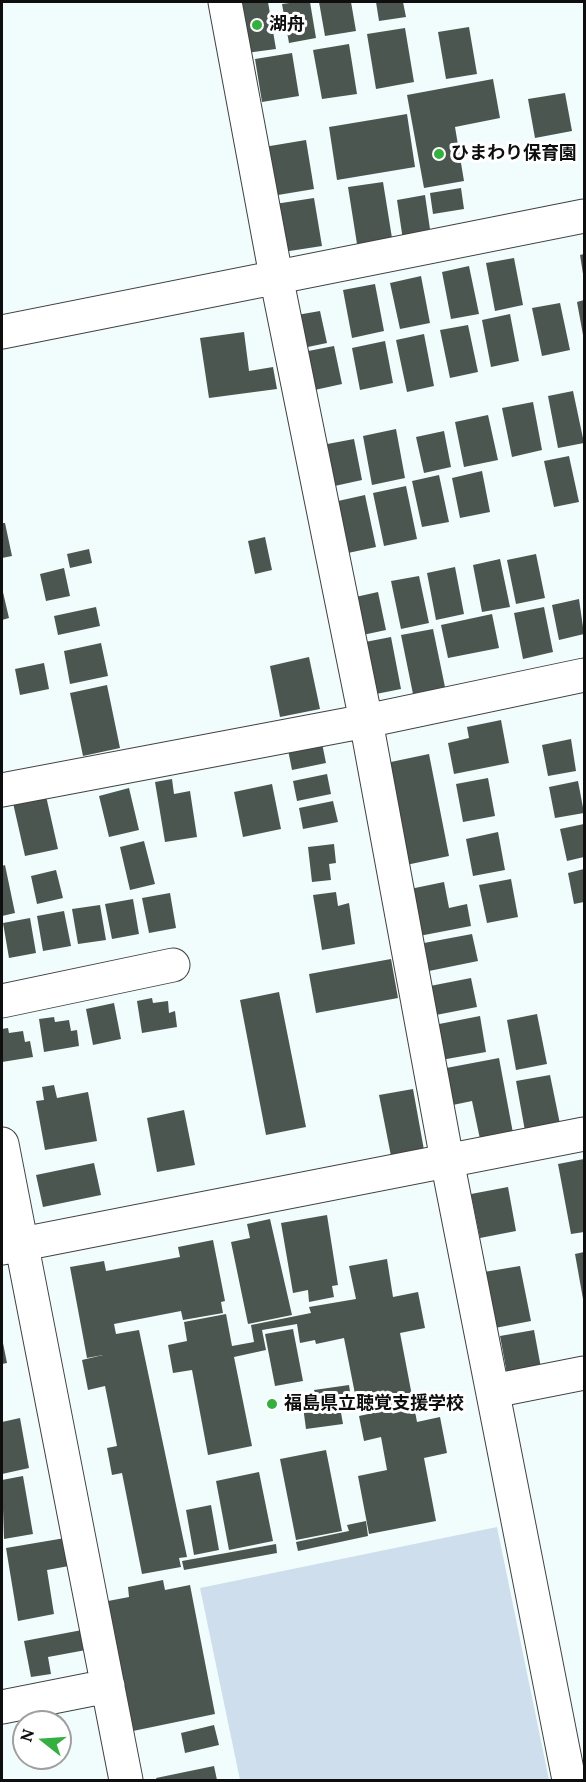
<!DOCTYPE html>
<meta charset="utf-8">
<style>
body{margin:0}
#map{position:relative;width:586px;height:1782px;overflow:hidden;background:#f1fdfd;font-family:Lora,serif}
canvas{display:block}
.frame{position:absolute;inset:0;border:3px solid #0e0e0e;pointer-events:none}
.north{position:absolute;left:12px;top:1710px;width:60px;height:60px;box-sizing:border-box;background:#fff;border:2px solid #9f9f9f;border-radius:50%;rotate:287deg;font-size:16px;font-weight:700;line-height:24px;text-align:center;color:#0e0e0e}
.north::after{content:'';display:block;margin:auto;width:21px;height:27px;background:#36af41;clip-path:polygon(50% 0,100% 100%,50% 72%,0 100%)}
</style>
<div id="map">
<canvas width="586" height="1782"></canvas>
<div class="frame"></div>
<div class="north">N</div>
</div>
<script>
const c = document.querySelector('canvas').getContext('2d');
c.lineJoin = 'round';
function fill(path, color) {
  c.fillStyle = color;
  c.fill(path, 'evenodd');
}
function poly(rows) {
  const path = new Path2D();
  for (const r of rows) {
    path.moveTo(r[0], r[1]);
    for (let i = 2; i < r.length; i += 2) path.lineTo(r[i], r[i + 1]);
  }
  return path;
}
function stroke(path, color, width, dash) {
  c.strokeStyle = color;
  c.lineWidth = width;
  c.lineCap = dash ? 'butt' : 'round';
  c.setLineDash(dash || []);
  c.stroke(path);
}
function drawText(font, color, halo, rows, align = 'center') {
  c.font = font + ' Lora,"Noto Sans JP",serif';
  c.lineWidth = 6;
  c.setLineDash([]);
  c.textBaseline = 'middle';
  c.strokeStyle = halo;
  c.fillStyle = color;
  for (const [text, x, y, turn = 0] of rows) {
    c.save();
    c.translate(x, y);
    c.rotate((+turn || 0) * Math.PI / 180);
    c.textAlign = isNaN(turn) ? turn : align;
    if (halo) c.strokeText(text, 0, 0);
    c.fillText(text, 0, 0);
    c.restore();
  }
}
fill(poly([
 [497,1527,549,1780,240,1780,200,1588]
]), '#cfdeed');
fill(poly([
 [237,2,268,2,276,49,246,53],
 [297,2,310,2,316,38,289,43,282,4],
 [319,2,351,2,356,31,325,36],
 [376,2,403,2,406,17,379,21],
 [469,27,477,74,446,79,438,32],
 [405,28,414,82,376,89,367,34],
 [349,44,357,94,322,99,313,50],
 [292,53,299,96,262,102,255,59],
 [493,79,500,118,455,127,464,181,424,188,407,95],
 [565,93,572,131,535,138,528,99],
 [407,114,415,167,337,180,329,127],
 [306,140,314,189,272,196,264,147],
 [383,182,392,238,357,244,348,187],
 [461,188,464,209,433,214,430,193],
 [425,195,431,236,403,240,397,200],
 [314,198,322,246,283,252,275,204],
 [584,254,584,274,583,274,580,255],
 [514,258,523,305,495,311,486,263],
 [469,266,479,314,451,319,442,272],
 [421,276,430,323,400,329,390,283],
 [375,284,384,331,352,338,343,290],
 [584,300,584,335,583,335,577,302],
 [560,303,570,350,542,356,532,308],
 [320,311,327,343,298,349,291,316],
 [510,314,519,361,491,367,482,320],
 [468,325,478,372,450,378,440,330],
 [244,332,249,371,273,367,277,389,209,398,200,338],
 [424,334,434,386,407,392,396,340],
 [385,341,393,383,360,390,352,348],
 [334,346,342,384,310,391,303,352],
 [573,391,584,443,558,448,548,396],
 [533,402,542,450,512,457,502,408],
 [488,415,498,460,464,467,455,422],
 [396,429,405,478,372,485,363,436],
 [444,431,451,467,424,473,416,437],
 [354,439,362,480,330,487,322,445],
 [569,456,579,502,554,507,544,461],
 [482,471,490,512,460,518,452,478],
 [439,475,449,522,422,527,412,481],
 [406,486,417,539,384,546,373,493],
 [365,495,376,547,348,553,338,501],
 [2,523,5,523,12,556,2,558],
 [265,537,272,570,255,574,248,541],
 [89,549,92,563,70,568,67,554],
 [536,554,545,598,516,604,507,560],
 [500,559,510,607,482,612,473,565],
 [455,567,464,614,436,620,427,573],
 [64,568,70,596,46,601,40,574],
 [419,576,429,623,401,629,391,581],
 [2,588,9,618,2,620],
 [378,592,386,630,358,636,351,598],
 [579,599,584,634,559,640,552,605],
 [96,607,100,626,58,635,54,616],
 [544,607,553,652,523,659,514,613],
 [492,614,499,648,448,658,441,625],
 [433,629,445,687,413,694,401,635],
 [391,637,401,689,371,695,360,643],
 [101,643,108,676,70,684,64,651],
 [309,657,320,709,280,717,270,666],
 [44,663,49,689,20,695,15,669],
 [107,685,120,748,83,756,70,693],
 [501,720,509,763,454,774,448,743,469,738,467,727],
 [571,739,576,771,548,776,542,745],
 [322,743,326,763,292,770,288,750],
 [429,754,449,856,406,865,386,763],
 [327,774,331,794,297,801,293,781],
 [488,778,495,816,463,822,456,784],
 [172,779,174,794,190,791,197,837,165,842,155,782],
 [578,781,584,813,555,818,549,787],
 [272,784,281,829,243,837,234,792],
 [129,788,139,830,109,837,99,796],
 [46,796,58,849,25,856,13,803],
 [333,801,338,822,303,829,299,808],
 [584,824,584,857,567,861,560,829],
 [498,832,505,870,473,876,466,839],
 [144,841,155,884,130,890,120,847],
 [334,844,336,863,329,864,331,880,312,882,308,847],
 [5,865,15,913,2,916,2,866],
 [584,869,584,902,574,904,568,873],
 [56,870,63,898,37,904,31,876],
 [511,879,518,917,487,923,479,885],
 [444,882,449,908,467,904,471,926,419,936,410,889],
 [336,892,338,906,349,903,355,944,322,950,313,895],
 [170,893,176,928,149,933,142,898],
 [133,899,139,934,112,939,105,904],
 [100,905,106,940,78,944,72,909],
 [64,911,71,946,43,951,37,916],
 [30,918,36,953,9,958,3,923],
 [472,934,478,961,429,971,424,943],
 [391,959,398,998,316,1013,309,974],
 [471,978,477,1007,436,1015,430,986],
 [279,992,306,1127,266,1135,240,1000],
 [152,998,153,1003,168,1001,169,1013,175,1011,177,1027,142,1033,137,1001],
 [114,1003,121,1039,93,1045,86,1009],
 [537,1014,547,1064,516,1070,507,1020],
 [480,1016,486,1052,441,1060,434,1025],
 [54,1017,55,1022,69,1020,71,1031,77,1030,79,1046,44,1052,39,1019],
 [8,1028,9,1033,23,1031,25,1042,30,1041,33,1057,2,1062,2,1029],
 [499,1058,513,1133,480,1139,472,1101,448,1106,441,1069],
 [550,1075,560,1124,525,1131,516,1081],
 [54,1085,57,1098,88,1092,97,1141,45,1150,36,1101,44,1100,42,1087],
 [413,1089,424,1150,391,1156,379,1095],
 [184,1110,195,1165,157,1172,147,1118],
 [584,1159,584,1232,571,1234,558,1164],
 [94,1163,101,1195,43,1207,36,1175],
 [508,1187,516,1231,480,1238,471,1194],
 [327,1215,338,1285,332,1286,334,1297,309,1302,308,1290,293,1293,281,1223],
 [270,1219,292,1315,248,1324,231,1242,250,1238,247,1224],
 [213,1240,225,1301,221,1302,223,1313,183,1320,181,1311,114,1324,116,1334,139,1330,187,1557,179,1558,181,1567,142,1574,122,1473,112,1475,107,1448,117,1446,105,1386,88,1390,82,1360,103,1355,87,1358,70,1267,104,1261,106,1271,180,1257,178,1247],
 [584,1252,584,1299,583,1299,575,1254],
 [387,1259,393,1297,418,1292,425,1328,400,1333,417,1422,440,1417,447,1453,424,1458,436,1521,369,1534,358,1476,387,1470,381,1437,364,1441,359,1416,373,1413,371,1404,375,1404,372,1391,355,1394,344,1338,316,1344,315,1340,300,1343,297,1324,262,1330,266,1350,234,1357,252,1446,208,1455,192,1370,173,1373,168,1345,187,1341,184,1322,226,1314,232,1346,254,1342,251,1325,311,1313,309,1307,356,1299,349,1266],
 [520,1266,531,1321,495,1328,484,1272],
 [293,1329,303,1381,275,1386,265,1334],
 [534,1330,541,1368,507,1374,500,1336],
 [2,1338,7,1363,2,1364],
 [349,1385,352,1405,340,1407,343,1424,306,1429,302,1399,315,1397,314,1390],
 [20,1418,29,1468,2,1474,2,1422],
 [326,1450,342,1531,296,1540,280,1459],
 [259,1472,273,1541,229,1550,216,1481],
 [23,1476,33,1534,4,1539,2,1480],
 [211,1505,219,1550,194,1555,186,1510],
 [366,1521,368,1536,298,1551,296,1542,349,1531,347,1525],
 [65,1538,69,1566,47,1570,54,1614,18,1621,6,1548],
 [276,1544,277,1553,184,1570,182,1561],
 [163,1580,165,1590,190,1585,215,1714,133,1731,108,1601,129,1597,128,1587],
 [82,1630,86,1650,48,1657,51,1674,31,1677,24,1641],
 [214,1725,219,1745,185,1753,181,1733],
 [214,1766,217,1780,157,1780,156,1778]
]), '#4c5651');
const minor = poly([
 [225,2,276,276,366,721,447,1160,569,1780],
 [2,332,584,216],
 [2,790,366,721,584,675],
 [2,1001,173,965],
 [2,1144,126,1780],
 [2,1248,584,1134],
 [493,1391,584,1373],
 [2,1707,108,1686]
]);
stroke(minor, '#414141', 35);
stroke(minor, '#fff', 33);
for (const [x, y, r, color] of [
 [257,25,6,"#36af41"],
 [439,154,6,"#36af41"],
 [272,1404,6,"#36af41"]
]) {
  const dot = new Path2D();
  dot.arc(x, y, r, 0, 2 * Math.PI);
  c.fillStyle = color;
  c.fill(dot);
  stroke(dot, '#fff', 2);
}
drawText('bold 18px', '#0e0e0e', '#fff', [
 ["湖舟",269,25],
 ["ひまわり保育園",451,154],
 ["福島県立聴覚支援学校",284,1404]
], 'left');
</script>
